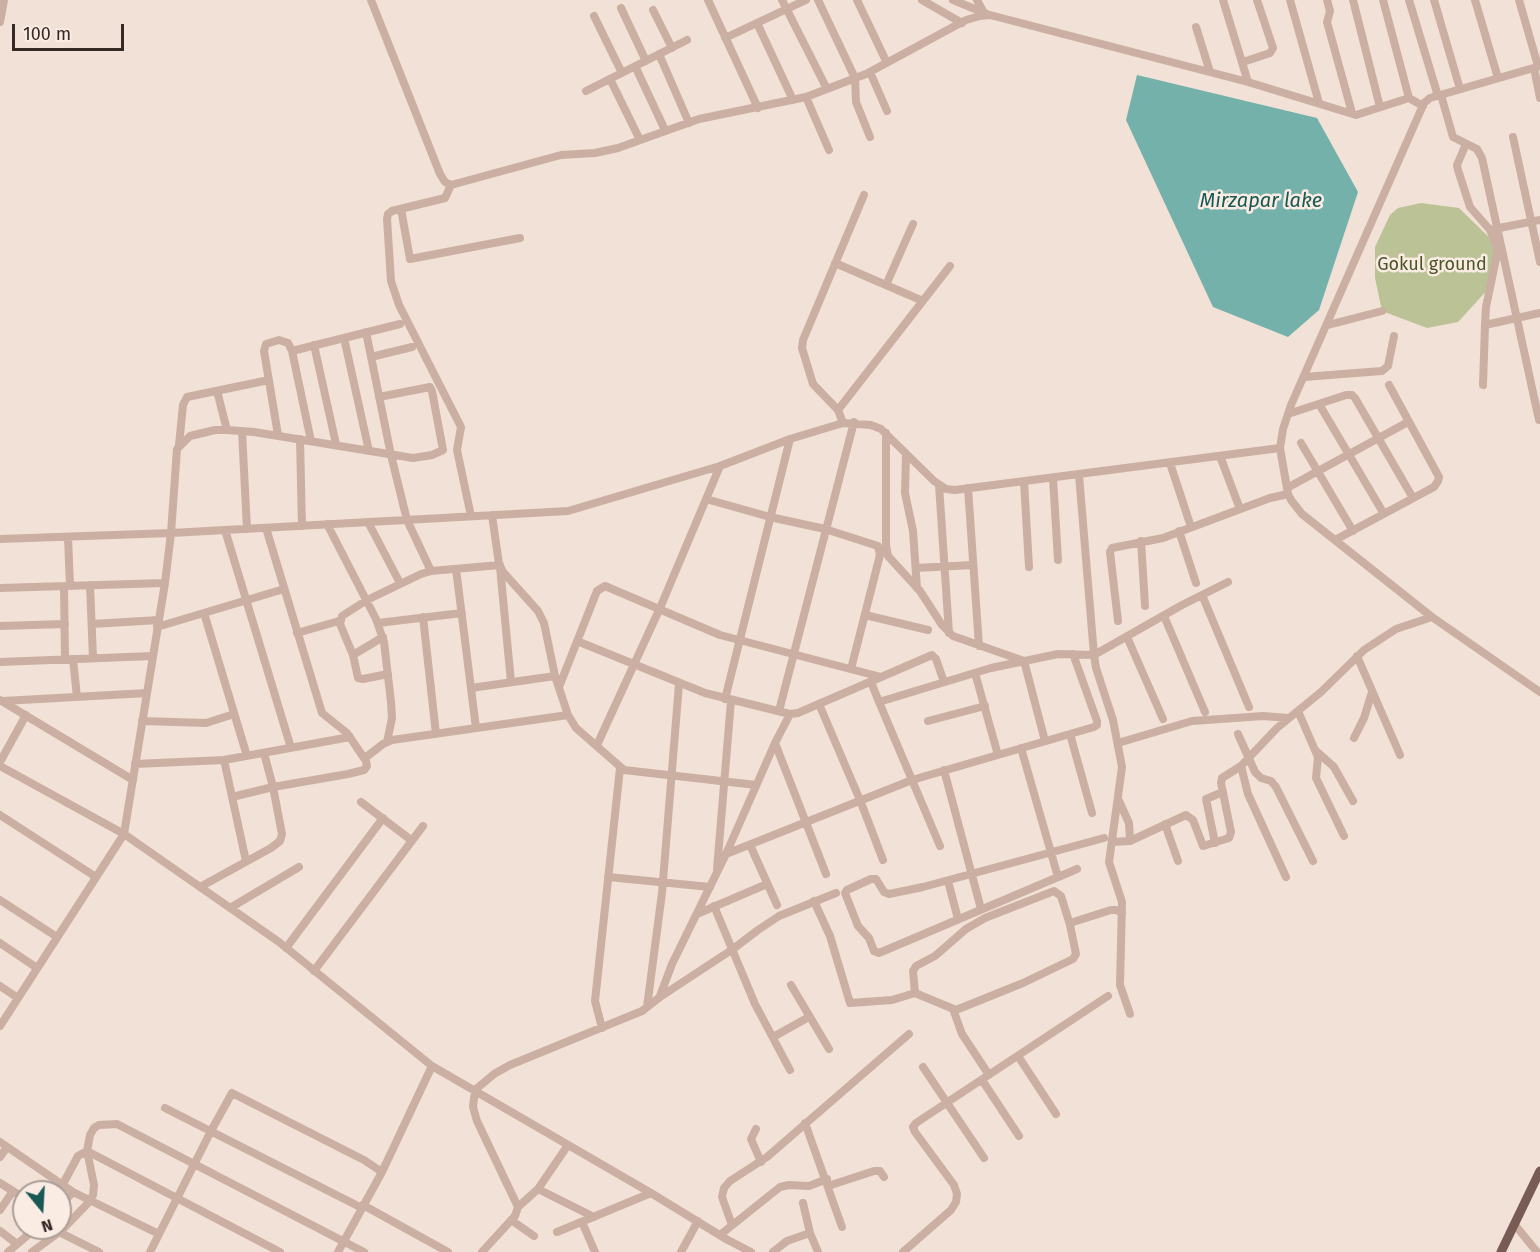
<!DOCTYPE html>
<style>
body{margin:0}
#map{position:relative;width:1540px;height:1252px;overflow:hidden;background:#f2e1d6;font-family:"Fira Sans",sans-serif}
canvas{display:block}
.north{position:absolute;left:12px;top:1180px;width:60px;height:60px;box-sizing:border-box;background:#faece3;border:2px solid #ab9e97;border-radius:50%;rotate:162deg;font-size:16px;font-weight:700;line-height:24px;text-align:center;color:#352825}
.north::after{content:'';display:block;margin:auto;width:21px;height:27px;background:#185954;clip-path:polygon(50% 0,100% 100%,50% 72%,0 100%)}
.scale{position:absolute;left:12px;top:24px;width:112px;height:27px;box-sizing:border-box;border:3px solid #352825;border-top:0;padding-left:8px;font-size:18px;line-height:21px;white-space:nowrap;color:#352825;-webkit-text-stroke:4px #faece3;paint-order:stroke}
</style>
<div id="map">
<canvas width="1540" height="1252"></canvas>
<div class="north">N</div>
<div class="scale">100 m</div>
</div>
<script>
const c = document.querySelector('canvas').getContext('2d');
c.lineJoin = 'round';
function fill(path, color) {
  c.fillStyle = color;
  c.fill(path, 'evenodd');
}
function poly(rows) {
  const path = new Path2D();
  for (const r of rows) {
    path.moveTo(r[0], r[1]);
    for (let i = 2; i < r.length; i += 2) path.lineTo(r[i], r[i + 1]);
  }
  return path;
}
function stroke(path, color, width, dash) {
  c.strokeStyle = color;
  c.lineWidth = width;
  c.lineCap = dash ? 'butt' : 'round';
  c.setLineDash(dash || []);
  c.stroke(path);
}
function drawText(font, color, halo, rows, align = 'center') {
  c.font = font + ' "Fira Sans",sans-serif';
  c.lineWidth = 5;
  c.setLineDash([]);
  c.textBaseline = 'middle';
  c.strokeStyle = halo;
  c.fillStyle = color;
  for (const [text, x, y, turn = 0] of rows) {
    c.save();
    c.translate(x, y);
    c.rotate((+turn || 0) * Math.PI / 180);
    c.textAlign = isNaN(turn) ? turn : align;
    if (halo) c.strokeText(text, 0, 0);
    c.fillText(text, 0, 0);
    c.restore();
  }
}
fill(poly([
 [1421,203,1459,208,1496,244,1490,287,1458,322,1427,328,1382,311,1375,278,1375,247,1390,215,1398,208]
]), '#bac296');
fill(poly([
 [1137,75,1317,118,1358,192,1319,310,1288,337,1213,307,1126,120]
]), '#74b1ab');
stroke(poly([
 [371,0,440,174,445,182,451,185,561,155,595,153,618,148,699,119,806,97,866,74,966,20,980,16,990,15,1248,82,1356,115,1409,98,1423,106],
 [708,0,758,108],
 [782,0,827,89],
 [818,0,855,78,856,102,870,137],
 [857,0,887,63],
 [922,0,962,23],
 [953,0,987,14],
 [977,0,984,13],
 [1223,0,1248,82],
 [1290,0,1319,103],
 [1327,0,1330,11,1327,22,1352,113],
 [1353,0,1380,107],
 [1383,0,1409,98],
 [1409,0,1438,96],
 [1434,0,1460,89],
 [1475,0,1498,78],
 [1519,0,1538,66],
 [621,8,646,61],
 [653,10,672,48],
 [594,16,622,73],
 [0,22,4,0],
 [757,23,793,100],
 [1196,27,1210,72],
 [725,38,806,0],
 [659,54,689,123],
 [1243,62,1270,53,1273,48,1257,0],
 [635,66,665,130],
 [1534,68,1540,98],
 [870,72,887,111],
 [610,79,640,140],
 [586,91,687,40],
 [1441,95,1453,137,1477,149,1482,158,1539,420],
 [806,97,829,150],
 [1513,137,1540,262],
 [1466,144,1457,165,1458,170,1470,207,1490,230,1496,244,1497,254,1486,307,1485,325],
 [451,185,445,198,392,211,388,214,387,219,391,281,399,305,461,427,457,450,471,516],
 [401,209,410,259,520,238],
 [1494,229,1540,220],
 [835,263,923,301],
 [886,285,913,224],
 [1328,325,1382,311],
 [366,332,391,455,407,520,431,571],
 [344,338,369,451],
 [314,345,336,444],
 [292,351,400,324],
 [371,357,412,347],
 [1304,377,1382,371,1388,366,1394,336],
 [1483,385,1485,325,1540,313],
 [217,391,227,430],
 [1319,404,1384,514],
 [838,410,950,266],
 [1288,414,1346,395,1352,395,1355,398,1413,498],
 [843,423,838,410,813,384,802,348,803,340,864,195],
 [242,431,247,529],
 [886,433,886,545,888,556,920,591,942,625,953,636,1024,661,1045,741],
 [278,435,264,351,266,344,279,340,288,343,292,351,311,441],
 [300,439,302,526],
 [1301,443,1353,531],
 [179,445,183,405,187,397,269,380],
 [1280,448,1288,494,1291,500,1302,514,1432,617,1540,692],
 [906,454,905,493,913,531,917,588],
 [1220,456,1240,509],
 [1170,463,1191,527],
 [1079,475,1094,655,1096,668,1113,720,1122,767,1109,862,1122,902,1120,985,1130,1014],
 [1053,478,1058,560],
 [1024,481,1029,567],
 [939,485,949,633],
 [968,488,979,646],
 [1287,488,1408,422],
 [706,499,770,517,825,529,878,546,880,555,851,669],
 [492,515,499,564,503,572,538,611,544,623,555,676,568,715,576,728,624,770,756,785],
 [368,522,400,583],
 [327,524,376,619,384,642,391,702,392,718,387,742],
 [225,530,291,748],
 [1179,531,1196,583],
 [68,537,70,586],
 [0,539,171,533,568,511,720,466,790,439,843,423,871,425,881,429,934,481,946,489,955,490,1280,448,1283,429,1291,405,1424,103,1430,98,1540,66],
 [1335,540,1434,487,1438,481,1439,477,1389,385],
 [1141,541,1145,606],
 [500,567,511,682],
 [916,568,973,565],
 [456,569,476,728],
 [90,585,93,658],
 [64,586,65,659],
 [0,588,165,583],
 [1202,595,1249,707],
 [204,613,247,756],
 [865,615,928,630],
 [1164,616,1205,712],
 [423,617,436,734],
 [1118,621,1110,552,1112,548,1163,538,1270,498,1288,494],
 [378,623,462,613],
 [92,624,159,620],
 [0,626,65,624],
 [157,627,284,589],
 [297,633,339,621],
 [1127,637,1163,719],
 [577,641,705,693,790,714,798,713,932,655,936,659,944,682],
 [353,655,383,637],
 [1357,656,1400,755],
 [73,659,77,697],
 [0,662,153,656],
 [975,673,998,755],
 [388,674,363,679,358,678,353,655,340,624,342,616,367,600,421,574,431,571,500,565],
 [871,682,879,702],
 [559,687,597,591,605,586,720,635,881,677],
 [471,688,555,676],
 [725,699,790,439],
 [0,700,133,780],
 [3,701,147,693],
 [819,704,860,800,883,860],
 [779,711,854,422],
 [1298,711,1318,757,1316,778,1344,836],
 [142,721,206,723,234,714],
 [928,721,985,706],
 [1070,734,1092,813],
 [1238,734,1255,772,1261,778,1271,781,1276,787,1313,861],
 [1354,738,1364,718,1372,692],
 [775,743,826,874],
 [1118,743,1192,721,1263,716,1288,718],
 [597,745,660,608,720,466],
 [1021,748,1058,877],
 [1315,750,1334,767,1353,801],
 [365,758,383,744,392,740,568,715],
 [224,760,246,861],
 [0,762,26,715],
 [135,764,224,760,350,737],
 [0,766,124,834,279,942,432,1066,651,1193,726,1239,751,1252],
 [1241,766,1248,794,1286,877],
 [944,770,981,909],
 [232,797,273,787,264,753],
 [1119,801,1129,823,1130,841],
 [361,802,411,840],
 [0,815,96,877],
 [1165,824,1178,861],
 [1112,842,1130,841,1186,815,1193,820,1203,846,1229,838,1231,832,1221,783,1222,778,1241,766,1277,728,1321,692,1364,650,1396,629,1432,617],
 [1215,843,1206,799,1223,792],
 [750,845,777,905],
 [940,846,879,702,991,668,1058,654,1094,655,1182,605,1228,582],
 [726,854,912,780,1094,727,1097,725,1097,721,1073,654],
 [717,869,731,701],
 [1077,869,879,953,874,951,869,938,858,926,845,893,847,890,871,879,876,879,884,892,889,894,923,887,1104,838],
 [608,877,710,887],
 [948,881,958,919],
 [200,887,271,848,280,841,282,834,273,787,348,774,364,770,367,766,366,761,347,733,322,713,266,528],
 [0,900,57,937],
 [814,901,830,936,850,1003,892,1000,915,993,956,1010,1023,983,1073,959,1076,954,1070,925,1073,922,1111,910,1116,910,1122,913],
 [714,906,755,1004,790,1070],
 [230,908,299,867],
 [697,914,767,884],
 [0,943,37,968],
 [286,948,383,818],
 [314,971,423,826],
 [791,985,829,1049],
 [0,986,18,998],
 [915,993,913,971,916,966,935,956,966,929,985,918,1054,891,1061,896,1070,925],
 [660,996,672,964,726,854,775,743,790,714],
 [647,1007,662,893,679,684],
 [953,1009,962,1034,989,1075],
 [0,1026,124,834,165,583,171,533,177,449,190,436,215,430,227,430,254,432,413,458,432,455,443,450,432,391,430,387,379,397],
 [602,1028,595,1001,620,768],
 [773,1037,809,1017],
 [1018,1056,1056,1114],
 [923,1067,984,1158],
 [982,1080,1019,1136],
 [165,1108,362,1208],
 [805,1123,842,1227],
 [756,1129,751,1139,761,1162],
 [0,1142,73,1192,159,1234],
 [0,1157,7,1147],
 [0,1183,24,1198],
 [63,1184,78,1156,87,1151,280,1252],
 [828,1186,874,1171,880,1171,884,1177],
 [538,1189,594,1217],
 [803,1203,810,1233,818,1252],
 [363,1205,448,1252],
 [60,1206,73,1192],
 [518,1207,477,1121,473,1107,475,1090,494,1074,510,1065,642,1011,660,997,733,949,758,930,779,916,836,893],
 [0,1210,13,1191],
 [511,1220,534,1236],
 [582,1222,595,1252],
 [732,1225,722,1197,724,1188,730,1181,767,1157,909,1034],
 [1515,1225,1537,1252],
 [0,1231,17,1244],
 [59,1232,99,1252],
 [557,1232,651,1193],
 [720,1235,780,1187,789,1185,809,1186,827,1179],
 [8,1252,36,1228],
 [32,1252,62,1230,90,1201,93,1195,94,1185,87,1151,90,1135,94,1128,99,1125,117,1124,364,1252],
 [150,1252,211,1131,232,1093,364,1160,382,1172],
 [338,1252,382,1172,432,1066],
 [482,1252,515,1216,518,1207,538,1189,568,1145],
 [681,1252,698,1221],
 [773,1252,787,1241,810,1233],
 [903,1252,951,1210,956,1202,957,1194,954,1185,915,1132,913,1127,916,1123,1108,996]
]), '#cbafa2', 8);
stroke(poly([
 [1501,1252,1540,1171]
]), '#785b55', 9);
drawText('18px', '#4b5527', '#faece3', [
 ["Gokul ground",1432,265]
]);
drawText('italic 20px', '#185954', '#faece3', [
 ["Mirzapar lake",1261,201]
]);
</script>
